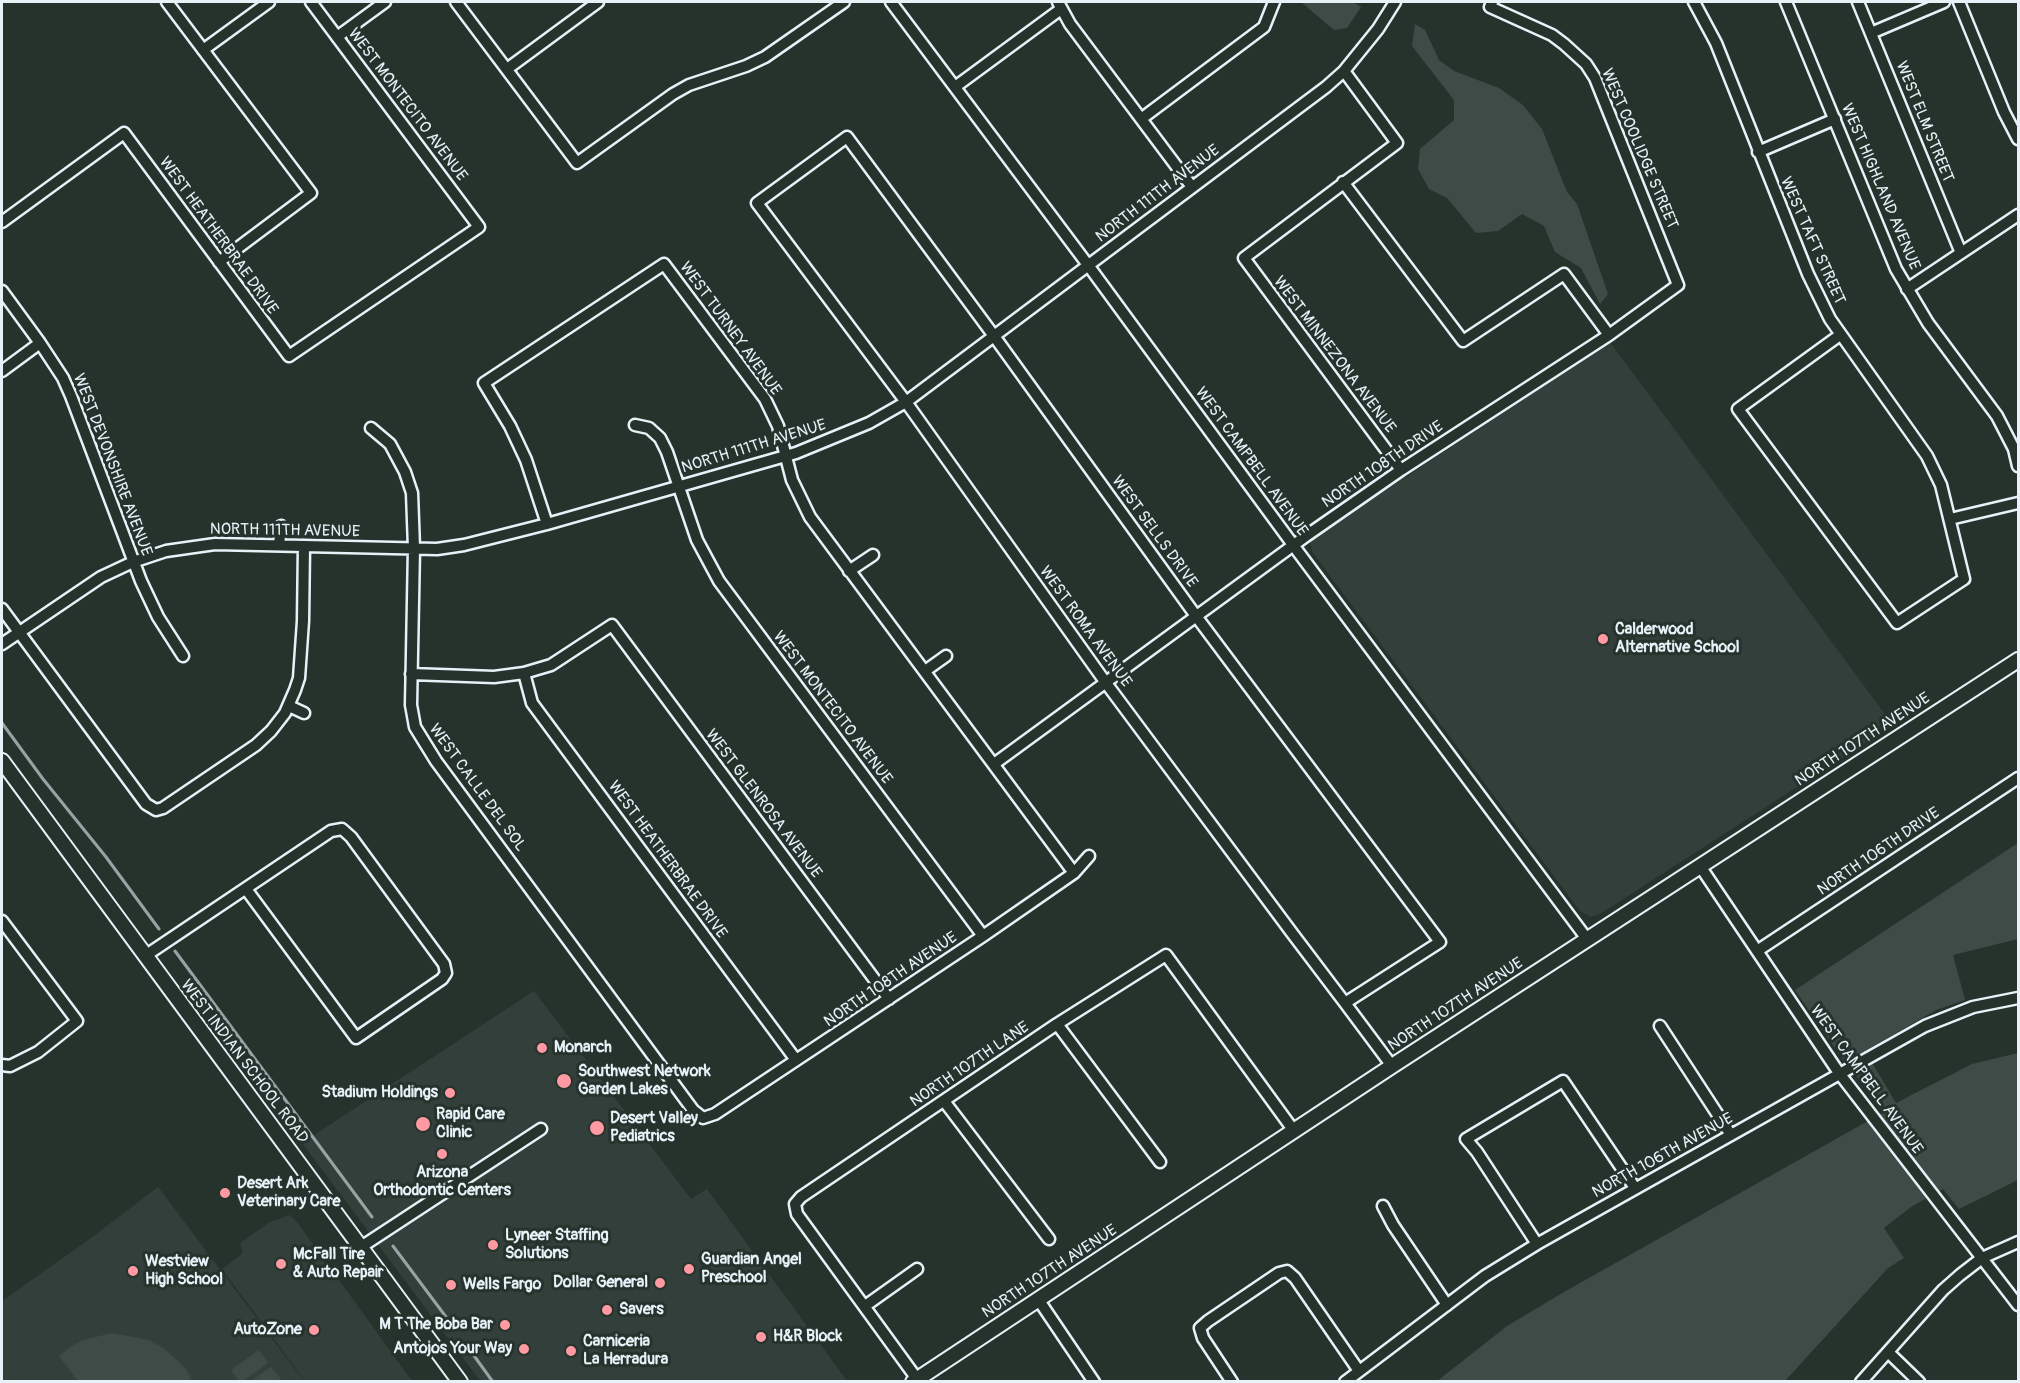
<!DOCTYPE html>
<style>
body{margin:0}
#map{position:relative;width:2020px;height:1383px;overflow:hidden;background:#26332d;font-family:Pangolin,sans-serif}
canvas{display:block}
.frame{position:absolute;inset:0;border:3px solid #e8f1f8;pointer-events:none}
</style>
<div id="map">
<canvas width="2020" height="1383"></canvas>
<div class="frame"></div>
</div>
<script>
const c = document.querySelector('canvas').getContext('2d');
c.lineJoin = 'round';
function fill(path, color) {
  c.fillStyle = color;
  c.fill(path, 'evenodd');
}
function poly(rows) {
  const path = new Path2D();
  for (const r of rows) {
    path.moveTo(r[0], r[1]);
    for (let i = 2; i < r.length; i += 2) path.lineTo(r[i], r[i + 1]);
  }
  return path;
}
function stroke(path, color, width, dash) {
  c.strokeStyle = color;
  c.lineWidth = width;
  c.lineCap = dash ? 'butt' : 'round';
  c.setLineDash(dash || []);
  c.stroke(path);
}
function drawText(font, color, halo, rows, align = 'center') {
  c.font = font + ' Pangolin,sans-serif';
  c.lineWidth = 6;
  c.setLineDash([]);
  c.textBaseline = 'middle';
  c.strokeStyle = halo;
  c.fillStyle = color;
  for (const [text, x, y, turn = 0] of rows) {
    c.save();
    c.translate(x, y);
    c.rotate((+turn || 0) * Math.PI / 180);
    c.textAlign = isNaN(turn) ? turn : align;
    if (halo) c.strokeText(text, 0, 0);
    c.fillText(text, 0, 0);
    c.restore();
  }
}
fill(poly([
 [1610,342,1893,725,1600,914,1590,917,1580,911,1313,553,1310,544,1311,540],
 [534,991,691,1199,707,1189,847,1381,480,1381,302,1143],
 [158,1187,304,1381,2,1381,2,1301,87,1241],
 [290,1215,297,1222,412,1381,305,1381,222,1269,243,1253,240,1243,270,1222]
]), '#333f3a');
fill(poly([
 [1301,2,1353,2,1361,7,1347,28,1334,30],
 [1415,24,1425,30,1439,60,1454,71,1499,88,1523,105,1542,129,1567,192,1577,204,1608,294,1600,304,1581,268,1555,252,1544,226,1522,214,1498,231,1476,233,1447,198,1429,189,1418,169,1420,149,1454,120,1454,100,1412,46],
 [2018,843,2018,939,1953,955,1965,1000,1936,1010,1865,1051,1896,1103,1972,1064,2018,1053,2018,1180,1959,1209,1943,1189,1911,1207,1884,1228,1904,1258,1888,1268,1785,1381,1436,1382,1507,1326,1564,1292,1884,1112,1839,1054,1795,990],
 [112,1333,148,1340,165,1349,186,1369,191,1378,186,1382,78,1381,59,1356,70,1347,83,1340],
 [259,1350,268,1363,243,1381,239,1381,231,1370],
 [271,1367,281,1379,278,1381,251,1381]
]), '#3e4b47');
stroke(poly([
 [2,723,43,779,106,857,159,929],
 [175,951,372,1217],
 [393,1246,455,1329],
 [467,1346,493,1382]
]), '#98a3a5', 3);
const minor = poly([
 [167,2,311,193,219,262],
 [456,2,577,163,673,94,689,85,746,66,765,57,844,2],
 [891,2,1088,265,1299,553,1587,939],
 [1058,2,1070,24,1192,187],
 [1694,2,1716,43,1808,274,1830,319,1927,456,1941,485,1964,579,1897,623,1738,409,1840,335],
 [1786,2,1896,269,1928,323,1997,416,2014,449,2018,466],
 [1858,2,1961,253],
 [1959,2,2004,112,2018,139],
 [1871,33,1944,2],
 [337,37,385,2],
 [203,50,269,2],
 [507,69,598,2],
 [1344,71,1397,143,1244,258,1401,470],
 [955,87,1061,9],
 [1141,119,1264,27,1274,2],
 [1758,152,1835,119],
 [1343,182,1463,341,1564,274,1609,335],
 [2,222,124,133,289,356,479,227,311,2],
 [1907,289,2018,215],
 [2,291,40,343,63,378,71,396,141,581,158,617,183,656],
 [2,371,40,343],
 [635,425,649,428,660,438,667,452,697,540,719,581,983,936],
 [371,428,390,444,405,472,412,493,414,548,411,705,415,727,436,761,693,1110,703,1118,715,1114,983,936,1074,873,1089,856],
 [1950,519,2018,503],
 [547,524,526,460,510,426,484,383,664,264,765,399,778,426,792,480,810,517,1074,873],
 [279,545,281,526],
 [849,571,873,555],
 [2,609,146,804,156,810,163,808,256,745,271,731,285,713,295,690,299,678,303,621,304,546],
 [2,644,101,577,133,562,166,551,215,544,437,549,464,545,547,524,796,453,869,423,906,402,1326,87,1344,71,1378,29,1395,2],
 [925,671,946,656],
 [524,673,532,703,796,1060],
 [411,674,494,677,524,673,551,665,612,625,889,999],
 [289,706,304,713],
 [994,764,1306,536,1401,470,1609,335,1678,285,1595,78,1586,64,1564,44,1552,35,1490,7,1492,2],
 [1700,866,1839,1073,2018,1305],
 [2,921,77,1021,38,1052,10,1066,2,1065],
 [1757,951,2018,778],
 [145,956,331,831,342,829,351,837,444,964,446,973,442,979,356,1038,246,889],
 [1345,1003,1440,942,1196,616,994,336,847,137,757,203,906,402,1106,683,1292,933,1345,1003,1392,1066],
 [1057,1024,1160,1162],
 [1660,1026,1731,1135],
 [944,1101,1049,1239],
 [1383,1206,1393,1225,1447,1305],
 [1537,1244,1477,1152,1466,1139,1563,1081,1635,1188],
 [361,1247,541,1129],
 [1038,1299,1094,1382],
 [865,1306,917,1269],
 [1888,1352,1919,1382],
 [917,1379,797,1214,795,1204,801,1197,1057,1024,1166,955,1294,1131],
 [1232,1382,1203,1338,1200,1328,1208,1321,1279,1273,1287,1271,1295,1278,1359,1371],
 [1345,1382,1485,1276,1537,1244,1925,1026,1973,1007,2018,998],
 [1861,1382,1943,1290,1960,1275,1982,1258,2018,1242]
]);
const major = poly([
 [2,761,460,1382],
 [913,1382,1392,1066,2018,660]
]);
stroke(minor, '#e8f1f8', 15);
stroke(major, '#e8f1f8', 18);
stroke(minor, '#26332d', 10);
stroke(major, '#26332d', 14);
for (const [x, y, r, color] of [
 [1603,639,6,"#ff9aa2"],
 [542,1048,6,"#ff9aa2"],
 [564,1081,8,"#ff9aa2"],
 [450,1093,6,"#ff9aa2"],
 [423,1124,8,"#ff9aa2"],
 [597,1128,8,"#ff9aa2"],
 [442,1154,6,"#ff9aa2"],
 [225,1193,6,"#ff9aa2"],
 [493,1245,6,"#ff9aa2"],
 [281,1264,6,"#ff9aa2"],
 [689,1269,6,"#ff9aa2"],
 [133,1271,6,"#ff9aa2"],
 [660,1283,6,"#ff9aa2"],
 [451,1285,6,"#ff9aa2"],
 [607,1310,6,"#ff9aa2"],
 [505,1325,6,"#ff9aa2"],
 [314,1330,6,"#ff9aa2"],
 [761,1337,6,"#ff9aa2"],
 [524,1349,6,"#ff9aa2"],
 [571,1351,6,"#ff9aa2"]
]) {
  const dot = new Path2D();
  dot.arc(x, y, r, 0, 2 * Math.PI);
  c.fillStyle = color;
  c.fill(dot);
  stroke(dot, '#26332d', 2);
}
drawText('16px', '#e8f1f8', '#26332d', [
 ["WEST MONTECITO AVENUE",407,105,53],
 ["WEST ELM STREET",1924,122,68],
 ["WEST COOLIDGE STREET",1639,149,67],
 ["WEST HIGHLAND AVENUE",1880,187,67],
 ["NORTH 111TH AVENUE",1158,194,-37],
 ["WEST HEATHERBRAE DRIVE",218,236,54],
 ["WEST TAFT STREET",1812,241,66],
 ["WEST TURNEY AVENUE",730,329,54],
 ["WEST MINNEZONA AVENUE",1334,355,53],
 ["NORTH 111TH AVENUE",754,447,-17],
 ["WEST CAMPBELL AVENUE",1251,462,54],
 ["WEST DEVONSHIRE AVENUE",112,465,69],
 ["NORTH 108TH DRIVE",1383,465,-34],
 ["NORTH 111TH AVENUE",285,531,1],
 ["WEST SELLS DRIVE",1154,532,54],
 ["WEST ROMA AVENUE",1085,627,54],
 ["WEST MONTECITO AVENUE",832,708,53],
 ["NORTH 107TH AVENUE",1863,740,-33],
 ["WEST CALLE DEL SOL",477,788,54],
 ["WEST GLENROSA AVENUE",763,804,53],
 ["NORTH 106TH DRIVE",1879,852,-34],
 ["WEST HEATHERBRAE DRIVE",667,860,54],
 ["NORTH 108TH AVENUE",891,980,-34],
 ["NORTH 107TH AVENUE",1456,1005,-33],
 ["WEST INDIAN SCHOOL ROAD",244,1062,53],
 ["NORTH 107TH LANE",970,1065,-34],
 ["WEST CAMPBELL AVENUE",1866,1080,54],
 ["NORTH 106TH AVENUE",1663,1156,-29],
 ["NORTH 107TH AVENUE",1050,1272,-33]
]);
drawText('bold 16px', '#e8f1f8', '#26332d', [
 ["Calderwood",1615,630],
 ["Alternative School",1615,648],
 ["Monarch",554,1048],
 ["Southwest Network",578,1072],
 ["Garden Lakes",578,1090],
 ["Stadium Holdings",438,1093,"right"],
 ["Rapid Care",436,1115],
 ["Clinic",436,1133],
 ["Desert Valley",610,1119],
 ["Pediatrics",610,1137],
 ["Arizona",442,1173,"center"],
 ["Orthodontic Centers",442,1191,"center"],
 ["Desert Ark",237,1184],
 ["Veterinary Care",237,1202],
 ["Lyneer Staffing",505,1236],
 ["Solutions",505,1254],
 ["McFall Tire",293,1255],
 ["& Auto Repair",293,1273],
 ["Guardian Angel",701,1260],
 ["Preschool",701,1278],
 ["Westview",145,1262],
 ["High School",145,1280],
 ["Dollar General",648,1283,"right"],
 ["Wells Fargo",463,1285],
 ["Savers",619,1310],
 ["M T The Boba Bar",493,1325,"right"],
 ["AutoZone",302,1330,"right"],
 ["H&R Block",773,1337],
 ["Carniceria",583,1342],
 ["La Herradura",583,1360],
 ["Antojos Your Way",512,1349,"right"]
], 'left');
</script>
